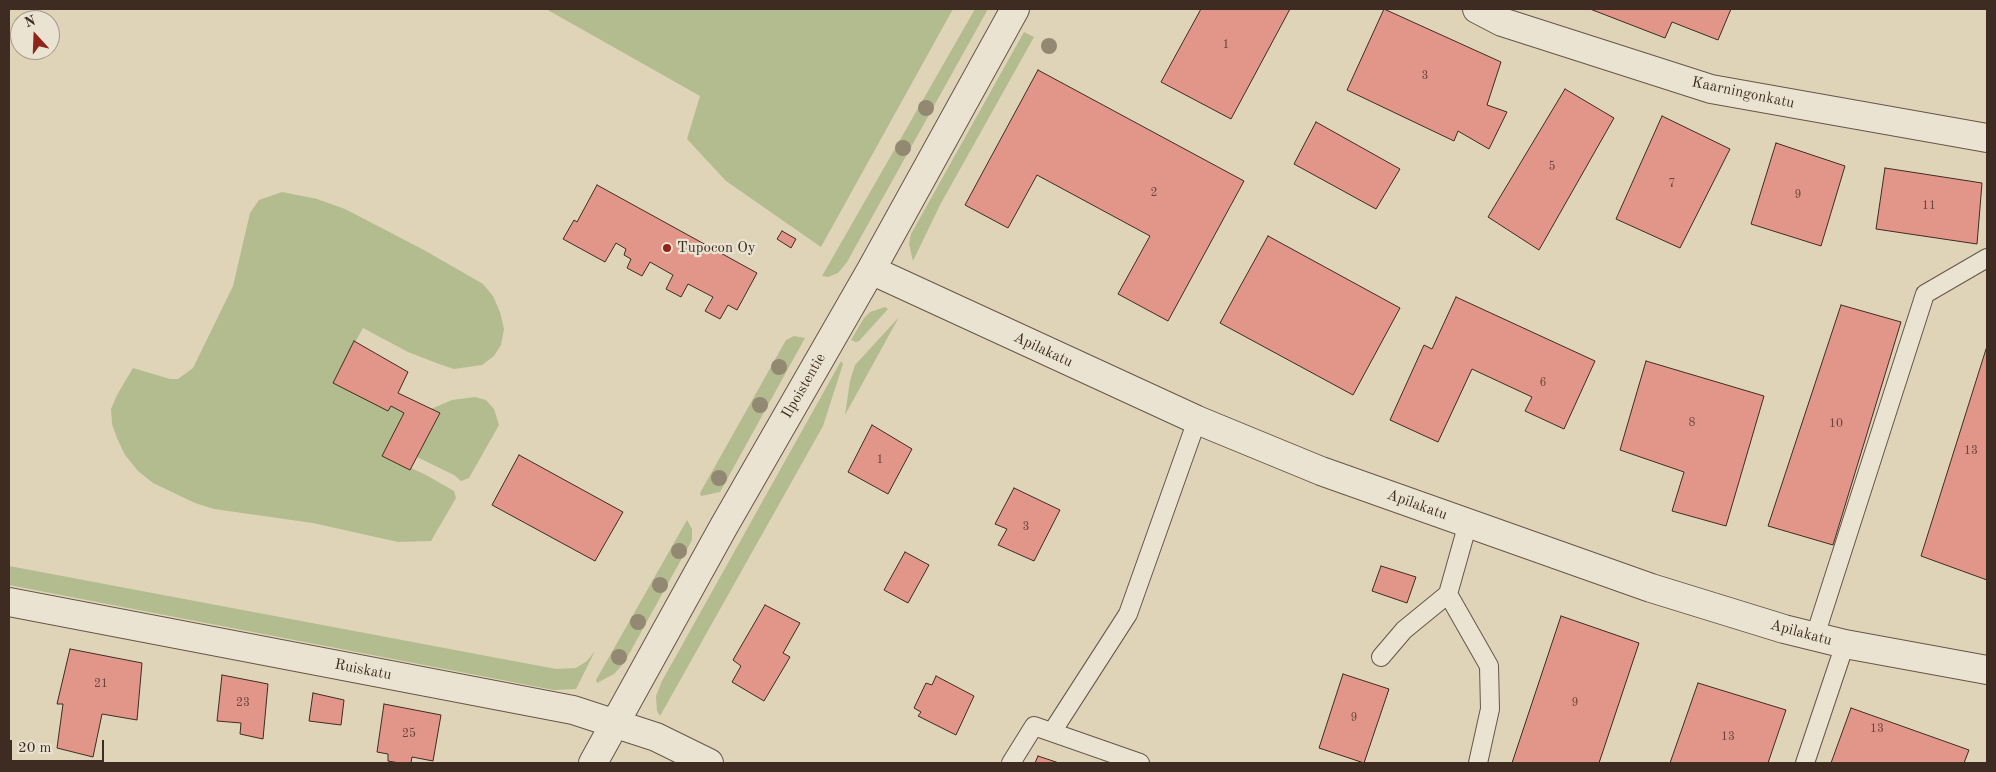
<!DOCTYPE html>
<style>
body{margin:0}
#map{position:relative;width:1996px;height:772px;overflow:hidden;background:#dfd4b8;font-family:"Old Standard TT",serif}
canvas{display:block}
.frame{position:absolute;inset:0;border:10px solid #3e2c22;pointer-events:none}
.north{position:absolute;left:10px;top:10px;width:50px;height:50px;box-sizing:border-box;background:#eae3d1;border:1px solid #a59a8b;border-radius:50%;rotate:340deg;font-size:14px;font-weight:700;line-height:20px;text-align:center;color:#3e2c22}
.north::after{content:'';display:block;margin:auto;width:18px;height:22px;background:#8f2418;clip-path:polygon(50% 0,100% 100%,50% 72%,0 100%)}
.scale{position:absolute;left:10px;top:740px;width:94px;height:22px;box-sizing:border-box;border:2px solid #3e2c22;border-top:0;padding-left:6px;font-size:15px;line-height:18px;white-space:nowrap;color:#3e2c22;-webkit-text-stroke:4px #eae3d1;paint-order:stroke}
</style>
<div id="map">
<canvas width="1996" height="772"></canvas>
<div class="frame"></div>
<div class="north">N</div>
<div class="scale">20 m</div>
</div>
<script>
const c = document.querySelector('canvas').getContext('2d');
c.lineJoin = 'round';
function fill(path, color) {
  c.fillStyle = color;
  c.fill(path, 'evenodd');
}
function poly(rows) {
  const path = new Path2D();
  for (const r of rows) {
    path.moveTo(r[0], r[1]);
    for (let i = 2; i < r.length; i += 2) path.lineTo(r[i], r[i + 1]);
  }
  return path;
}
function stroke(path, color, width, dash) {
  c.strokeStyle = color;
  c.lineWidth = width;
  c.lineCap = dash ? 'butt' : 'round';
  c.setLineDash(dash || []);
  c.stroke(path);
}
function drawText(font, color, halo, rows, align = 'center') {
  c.font = font + ' "Old Standard TT",serif';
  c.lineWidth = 4.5;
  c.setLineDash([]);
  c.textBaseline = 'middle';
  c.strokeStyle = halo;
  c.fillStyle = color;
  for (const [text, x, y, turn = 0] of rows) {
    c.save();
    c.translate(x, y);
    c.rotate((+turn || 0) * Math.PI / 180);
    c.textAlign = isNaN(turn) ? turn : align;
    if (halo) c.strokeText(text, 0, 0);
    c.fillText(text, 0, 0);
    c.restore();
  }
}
fill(poly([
 [546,9,953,9,821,247,726,181,687,139,700,96],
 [975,9,988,9,847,262,838,273,828,277,822,276],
 [1024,32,1034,37,940,205,913,261,909,244,911,234],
 [282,192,317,199,345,209,424,250,483,284,493,296,500,312,504,329,501,345,494,356,482,365,454,369,439,364,408,352,363,328,333,382,388,411,391,406,404,413,382,456,410,470,411,468,426,475,454,491,456,498,431,541,398,542,313,523,214,509,195,503,153,483,138,471,125,455,117,438,112,424,111,409,117,395,133,368,170,379,178,379,193,368,233,286,250,213,259,200],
 [885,307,888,309,859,341,856,342,851,340,864,318,870,312],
 [899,317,845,415,850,381,855,365],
 [794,336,805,338,720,492,701,496,700,493,786,340],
 [841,361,843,364,823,426,660,716,657,711,656,696,662,681],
 [475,397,486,400,494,409,499,425,469,478,461,481,454,475,417,457,440,414,431,409,452,400],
 [687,520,692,529,692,540,624,663,614,674,597,683,596,680],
 [9,566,556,669,576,668,587,661,595,651,576,689,554,690,9,585]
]), '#b2bc8e');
const building = poly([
 [1201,9,1290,9,1231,119,1161,82,1201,9],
 [1384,9,1501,62,1487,105,1507,112,1489,149,1458,131,1454,141,1347,90,1384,9],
 [1590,9,1731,9,1718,40,1672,22,1665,38,1590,9],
 [1038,70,1244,181,1168,321,1118,294,1150,236,1037,175,1008,228,965,205,1038,70],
 [1565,89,1614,118,1539,250,1488,217,1565,89],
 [1662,116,1730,149,1680,248,1616,219,1662,116],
 [1316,122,1400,169,1376,209,1294,164,1316,122],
 [1776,143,1845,166,1821,246,1751,224,1776,143],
 [1885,168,1982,183,1977,244,1876,229,1885,168],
 [597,185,757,273,737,310,728,305,720,319,705,311,713,297,688,284,681,297,666,289,673,275,650,262,642,276,627,268,631,259,624,255,626,249,616,243,605,262,563,239,574,220,577,222,597,185],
 [782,231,796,239,791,248,777,239,782,231],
 [1268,236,1400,308,1353,395,1220,323,1268,236],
 [1456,297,1595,361,1564,429,1525,411,1532,397,1472,369,1438,442,1390,420,1424,345,1432,349,1456,297],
 [1841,305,1901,322,1833,545,1768,526,1841,305],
 [354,341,408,372,398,393,440,413,410,470,382,456,404,413,391,406,388,411,333,383,354,341],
 [1987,346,1987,580,1921,556,1987,346],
 [1646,361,1764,396,1726,526,1672,511,1684,472,1620,450,1646,361],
 [872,425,912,449,888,494,848,472,872,425],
 [519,455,623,512,595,561,492,505,519,455],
 [1014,488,1060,510,1034,561,998,545,1007,529,995,524,1014,488],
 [905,552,929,565,908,603,884,590,905,552],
 [1381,566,1416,577,1407,603,1372,591,1381,566],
 [765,605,800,623,783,653,790,657,764,701,732,682,741,666,733,660,765,605],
 [1561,616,1639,643,1599,763,1512,763,1561,616],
 [70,649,142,663,137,720,102,714,93,757,57,748,63,704,57,704,70,649],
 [1343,674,1389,689,1364,763,1319,748,1343,674],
 [222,675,268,684,263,739,240,734,241,723,217,721,222,675],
 [936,676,974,696,956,735,918,716,921,712,914,708,926,683,932,685,936,676],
 [1698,683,1786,710,1768,763,1670,763,1698,683],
 [313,693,344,700,341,725,309,721,313,693],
 [384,704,441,715,433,761,412,757,411,763,399,763,388,761,388,754,377,752,384,704],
 [1851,708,1969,750,1964,763,1831,763,1851,708],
 [1038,756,1059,763,1035,763,1038,756]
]);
fill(building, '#e29589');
stroke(building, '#3e2c22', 1);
const lane = poly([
 [1468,523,1448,594,1489,666,1490,709,1478,763],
 [1815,636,1925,294,1987,258],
 [1381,657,1404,630,1448,594],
 [1052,732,1128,614,1197,420],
 [1011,763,1034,726,1140,763],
 [1805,763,1845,644]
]);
const street = poly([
 [1477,9,1502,22,1711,89,1987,138],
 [871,270,1197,420,1321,471,1651,588,1784,629,1845,644,1987,670],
 [9,602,573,710,656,737,709,763],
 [593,763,724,526,871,270,1015,9]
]);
stroke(lane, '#665648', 20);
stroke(street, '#665648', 30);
stroke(lane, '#eae3d1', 18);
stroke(street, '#eae3d1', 28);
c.fillStyle = '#938872';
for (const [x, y] of [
 [1049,46],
 [926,108],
 [903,148],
 [779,367],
 [760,405],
 [719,478],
 [679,551],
 [660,585],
 [638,622],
 [619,657]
]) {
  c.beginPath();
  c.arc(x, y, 8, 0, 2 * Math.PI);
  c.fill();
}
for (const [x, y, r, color] of [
 [667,248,5,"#8f2418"]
]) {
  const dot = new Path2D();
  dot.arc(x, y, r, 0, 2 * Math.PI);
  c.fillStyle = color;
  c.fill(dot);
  stroke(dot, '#eae3d1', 2);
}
drawText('12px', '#67463c', null, [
 ["1",1226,45],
 ["3",1425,76],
 ["5",1552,167],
 ["7",1672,184],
 ["2",1154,193],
 ["9",1798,195],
 ["11",1929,206],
 ["6",1543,383],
 ["8",1692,423],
 ["10",1836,424],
 ["13",1971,451],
 ["1",880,460],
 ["3",1026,527],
 ["21",101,684],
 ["23",243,703],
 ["9",1575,703],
 ["9",1354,718],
 ["13",1877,729],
 ["25",409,734],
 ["13",1728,737]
]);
drawText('15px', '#3e2c22', '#eae3d1', [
 ["Kaarningonkatu",1743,93,12],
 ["Apilakatu",1043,350,25],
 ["Ilpoistentie",804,386,-60],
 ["Apilakatu",1417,505,20],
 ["Apilakatu",1801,633,15],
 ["Ruiskatu",363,670,11]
]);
drawText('15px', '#3e2c22', '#eae3d1', [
 ["Tupocon Oy",677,248]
], 'left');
</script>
